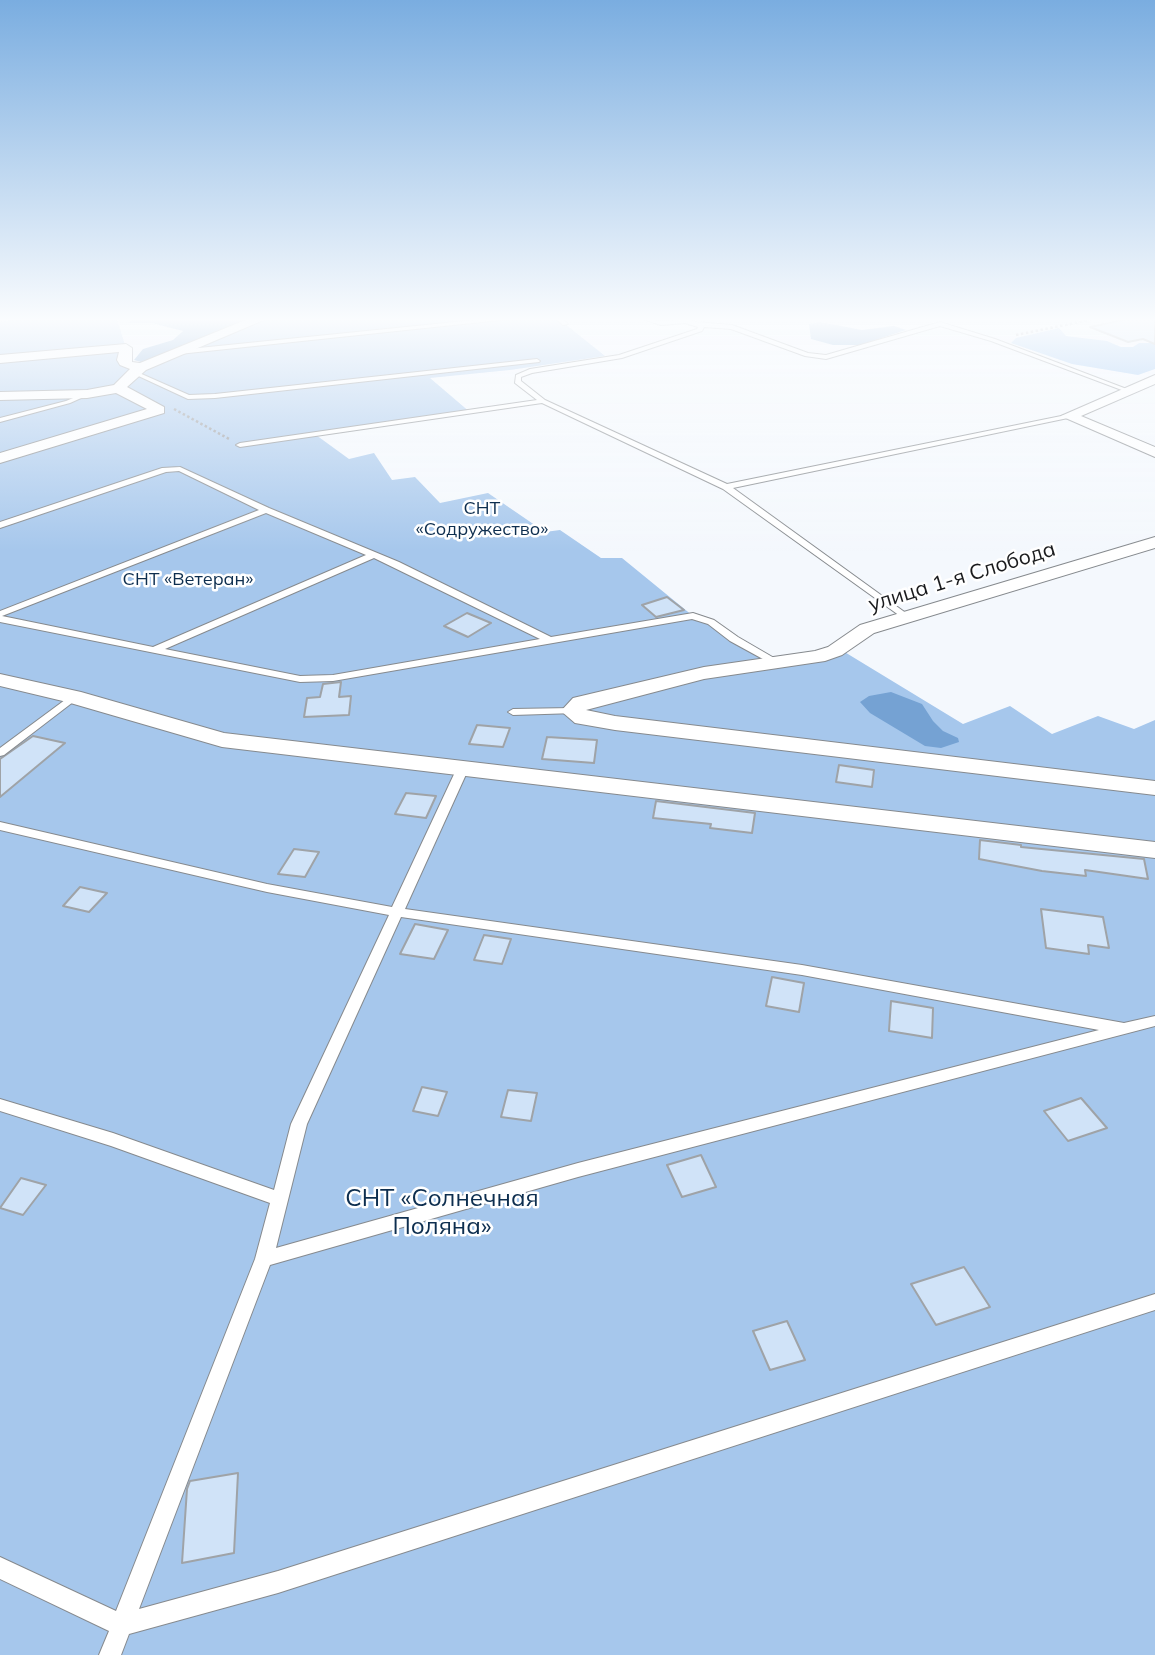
<!DOCTYPE html>
<meta charset="utf-8">
<style>
body{margin:0}
canvas{display:block;background:#f4f8fd}
</style>
<canvas width="1155" height="1655"></canvas>
<script>
const c = document.querySelector('canvas').getContext('2d');
c.lineJoin = 'round';
function fill(path, color) {
  c.fillStyle = color;
  c.fill(path, 'evenodd');
}
function poly(rows) {
  const path = new Path2D();
  for (const r of rows) {
    path.moveTo(r[0], r[1]);
    for (let i = 2; i < r.length; i += 2) path.lineTo(r[i], r[i + 1]);
  }
  return path;
}
function stroke(path, color, width, dash) {
  c.strokeStyle = color;
  c.lineWidth = width;
  c.lineCap = dash ? 'butt' : 'round';
  c.setLineDash(dash || []);
  c.stroke(path);
}
function drawText(font, color, halo, rows, align = 'center') {
  c.font = font + ' Mulish,sans-serif';
  c.lineWidth = 5;
  c.setLineDash([]);
  c.textBaseline = 'middle';
  c.strokeStyle = halo;
  c.fillStyle = color;
  for (const [text, x, y, turn = 0] of rows) {
    c.save();
    c.translate(x, y);
    c.rotate((+turn || 0) * Math.PI / 180);
    c.textAlign = isNaN(turn) ? turn : align;
    if (halo) c.strokeText(text, 0, 0);
    c.fillText(text, 0, 0);
    c.restore();
  }
}
fill(poly([
 [15,319,117,319,126,348,124,360,137,367,260,319,559,319,605,356,510,370,430,378,471,413,316,435,349,459,374,453,392,480,415,477,440,503,488,493,545,532,560,530,601,558,622,558,693,616,701,617,776,662,838,648,963,724,1010,706,1052,734,1098,716,1134,729,1155,720,1155,1655,0,1655,0,322]
]), '#a6c7ec');
fill(poly([
 [1059,328,1066,336,1107,341,1121,347,1133,347,1139,343,1155,343,1155,369,1138,375,1072,364,1011,343,1016,338]
]), '#90bff2');
fill(poly([
 [132,319,191,320,251,319,141,362,134,360,143,349,173,340,183,331,152,323,129,323],
 [820,322,862,330,894,326,906,330,860,345,833,345,811,339,809,324],
 [891,692,922,704,933,721,943,731,958,738,959,742,941,748,925,746,870,713,860,702,869,696]
]), '#75a2d3');
const building = poly([
 [1127,319,1155,319,1155,344,1143,339,1128,342,1090,327,1127,319],
 [667,597,684,610,656,617,642,605,667,597],
 [467,613,491,623,468,637,444,626,467,613],
 [341,682,339,697,351,696,349,715,304,717,307,698,320,697,323,684,341,682],
 [477,725,510,728,503,747,469,744,477,725],
 [33,736,65,743,0,797,0,759,33,736],
 [547,737,597,740,594,763,542,759,547,737],
 [839,765,874,770,872,787,836,782,839,765],
 [406,793,436,796,426,818,395,814,406,793],
 [656,801,755,813,752,833,710,828,711,824,653,818,656,801],
 [980,840,1021,845,1021,847,1144,859,1148,879,1085,870,1086,876,1042,871,979,859,980,840],
 [294,849,319,852,305,877,278,874,294,849],
 [80,887,107,893,89,912,63,906,80,887],
 [1041,909,1103,917,1109,948,1088,945,1089,954,1046,948,1041,909],
 [415,924,448,930,434,959,400,954,415,924],
 [484,935,511,939,502,964,474,960,484,935],
 [772,977,804,983,799,1012,766,1006,772,977],
 [891,1001,933,1008,932,1038,889,1031,891,1001],
 [422,1087,447,1092,438,1116,413,1111,422,1087],
 [508,1090,537,1093,531,1121,501,1117,508,1090],
 [1081,1098,1107,1128,1068,1141,1044,1111,1081,1098],
 [701,1155,716,1187,682,1197,667,1165,701,1155],
 [21,1178,46,1185,23,1215,0,1208,21,1178],
 [964,1267,990,1307,936,1325,911,1284,964,1267],
 [787,1321,805,1360,770,1370,753,1331,787,1321],
 [238,1473,234,1553,182,1563,187,1489,190,1481,238,1473]
]);
fill(building, '#d0e3f8');
stroke(building, '#9fa3a7', 2);
const lane = poly([
 [485,319,510,319,179,354,176,352,179,350,485,319],
 [556,319,563,319,568,324,563,325,556,319],
 [642,319,661,321,688,319,696,322,732,325,808,353,826,355,940,322,995,339,1132,391,1127,392,991,341,940,326,826,359,805,356,731,329,704,327,702,331,622,358,532,373,521,377,521,381,545,400,727,484,1071,414,1071,418,1068,418,733,488,910,616,910,620,907,621,723,489,542,403,240,447,236,445,240,443,537,400,515,383,516,375,530,369,619,355,697,329,698,327,685,323,661,325,642,319],
 [537,359,540,361,539,362,215,398,188,399,132,373,137,372,189,395,215,394,537,359],
 [85,393,90,394,70,403,0,422,0,418,66,401,85,393],
 [180,467,269,508,399,562,551,637,693,613,714,620,738,637,781,662,780,664,772,664,730,641,708,624,692,619,333,681,300,682,0,622,0,611,259,510,179,471,166,472,0,528,0,522,162,468,180,467],
 [266,513,366,555,153,647,2,616,266,513],
 [374,558,540,639,333,675,300,676,165,649,374,558],
 [73,694,78,697,77,699,4,755,0,756,0,748,73,694],
 [572,708,576,709,577,711,576,713,513,715,508,712,513,709,572,708],
 [462,767,468,770,405,909,802,965,1124,1023,1155,1016,1155,1026,578,1177,270,1265,139,1609,278,1571,1155,1294,1155,1310,278,1593,129,1634,121,1655,99,1655,109,1631,0,1579,0,1557,116,1611,255,1259,270,1203,111,1146,0,1111,0,1099,113,1133,274,1190,291,1124,389,915,267,892,0,830,0,822,267,884,392,907,456,770,462,767],
 [401,917,802,975,1099,1030,578,1163,276,1248,307,1124,401,917]
]);
const street = poly([
 [248,319,266,319,146,370,127,387,164,407,164,413,0,463,0,453,147,409,116,393,87,398,0,400,0,392,87,390,114,385,130,369,120,365,117,360,119,352,0,363,0,355,126,344,132,348,132,362,140,363,248,319],
 [1155,375,1155,384,1081,416,1155,447,1155,457,1061,416,1155,375],
 [1155,537,1155,548,874,633,842,655,825,661,704,679,586,710,615,716,1155,781,1155,795,615,730,575,723,561,711,573,698,704,667,815,651,828,647,860,625,1155,537],
 [0,674,81,692,224,733,1155,842,1155,858,222,747,67,702,0,686,0,674]
]);
stroke(lane, '#868a8e', 2);
stroke(street, '#868a8e', 2);
stroke(poly([
 [1016,335,1094,319],
 [174,409,231,440]
]), '#919397', 2.5, [2.5, 2.5]);
fill(lane, '#fff');
fill(street, '#fff');
const sky = c.createLinearGradient(0, 0, 0, 551);
sky.addColorStop(0, '#7aade0');
sky.addColorStop(0.58, '#fafcfe');
sky.addColorStop(1, '#fafcfe00');
c.fillStyle = sky;
c.fillRect(0, 0, 1155, 551);
drawText('18px', '#0d2e4f', '#fff', [
 ["СНТ",482,509],
 ["«Содружество»",482,530],
 ["СНТ «Ветеран»",188,580]
]);
drawText('21px', '#1a1b1d', '#fff', [
 ["улица 1-я Слобода",962,577,-17]
]);
drawText('24px', '#0d2e4f', '#fff', [
 ["СНТ «Солнечная",442,1199],
 ["Поляна»",442,1227]
]);
</script>
